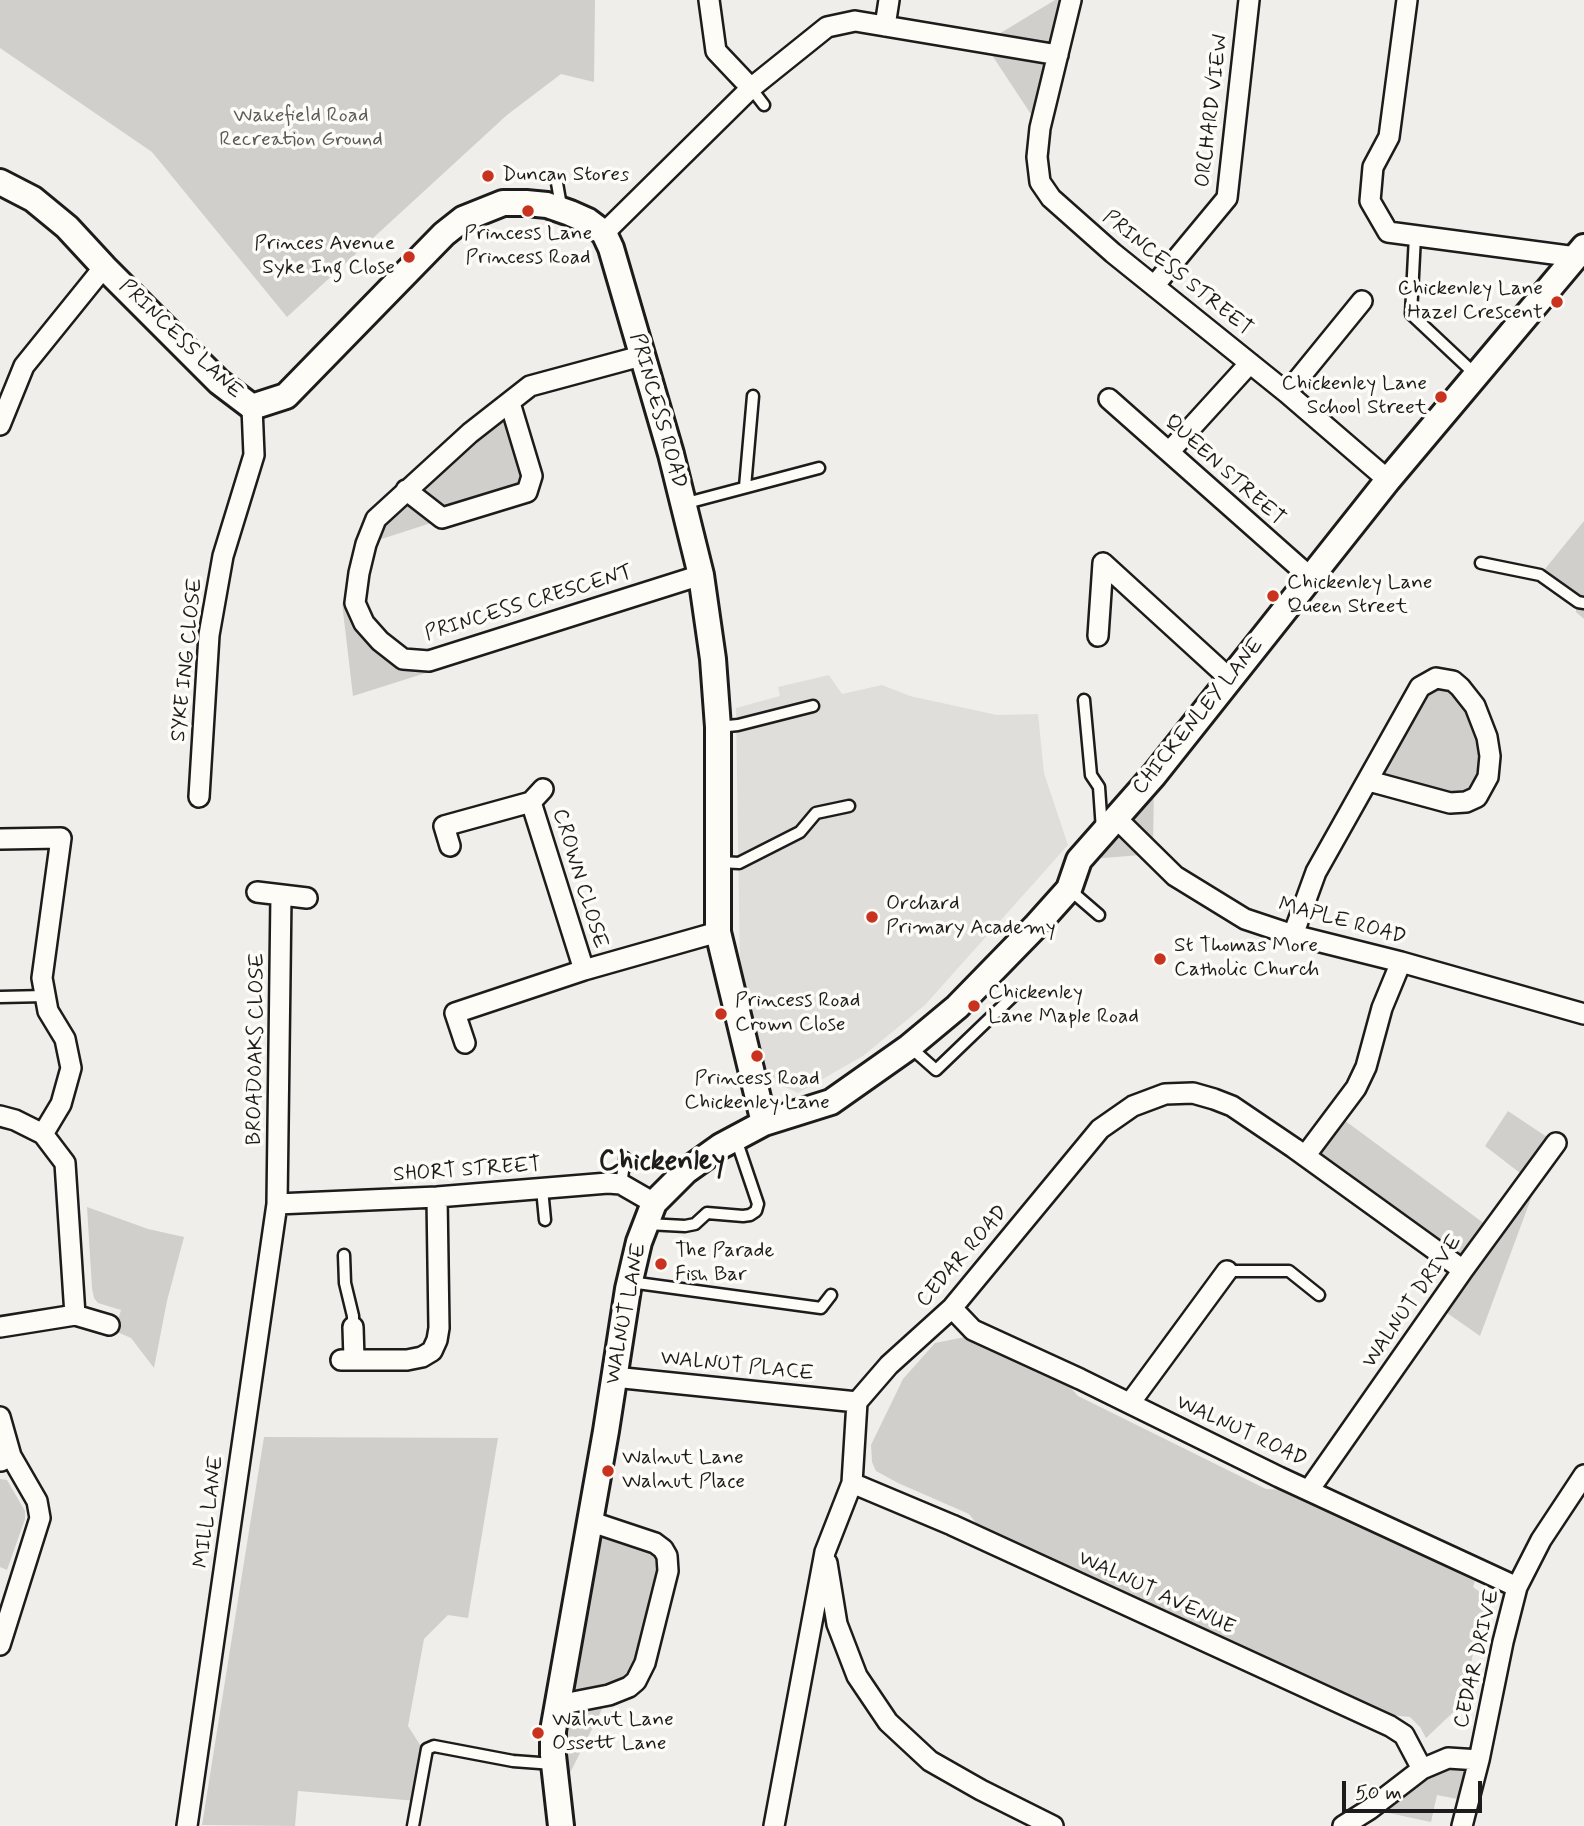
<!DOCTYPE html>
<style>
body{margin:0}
#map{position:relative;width:1584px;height:1826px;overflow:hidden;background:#f0eeea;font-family:Mynerve,sans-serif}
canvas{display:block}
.scale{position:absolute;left:1342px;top:1781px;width:140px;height:32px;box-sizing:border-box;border:4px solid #1c1c1c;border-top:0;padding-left:9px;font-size:21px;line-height:24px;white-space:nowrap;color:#1c1c1c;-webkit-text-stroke:5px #fdfcf7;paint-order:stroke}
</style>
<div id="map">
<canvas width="1584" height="1826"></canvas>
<div class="scale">50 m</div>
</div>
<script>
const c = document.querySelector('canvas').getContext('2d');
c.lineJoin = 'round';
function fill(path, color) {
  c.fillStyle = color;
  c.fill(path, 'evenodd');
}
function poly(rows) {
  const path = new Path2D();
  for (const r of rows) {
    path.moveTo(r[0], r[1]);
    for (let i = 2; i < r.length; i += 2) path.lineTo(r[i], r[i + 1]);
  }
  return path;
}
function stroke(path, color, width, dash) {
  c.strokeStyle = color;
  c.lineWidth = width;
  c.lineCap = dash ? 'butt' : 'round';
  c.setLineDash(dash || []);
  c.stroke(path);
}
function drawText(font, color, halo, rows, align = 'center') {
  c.font = font + ' Mynerve,sans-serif';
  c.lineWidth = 7;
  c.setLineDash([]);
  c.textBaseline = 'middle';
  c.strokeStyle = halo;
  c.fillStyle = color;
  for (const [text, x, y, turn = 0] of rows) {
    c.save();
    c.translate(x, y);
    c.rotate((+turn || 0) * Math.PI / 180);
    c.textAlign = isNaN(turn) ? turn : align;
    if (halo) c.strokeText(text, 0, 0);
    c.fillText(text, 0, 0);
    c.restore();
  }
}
fill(poly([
 [829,675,842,694,882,685,910,696,997,715,1038,714,1044,773,1068,845,925,1005,863,1056,798,1093,768,1079,743,990,740,971,736,708,780,696,778,687]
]), '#e0deda');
fill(poly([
 [0,0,595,0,594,82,561,74,507,115,287,317,152,152,0,48],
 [1055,0,1071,0,1040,128,984,43],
 [510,403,527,492,366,544,376,519],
 [1584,521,1584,619,1576,612,1577,602,1540,575],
 [342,603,355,603,380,641,429,661,429,672,353,696],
 [1444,678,1484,726,1477,797,1369,781,1420,687],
 [1154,775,1153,854,1079,860],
 [1508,1111,1556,1143,1546,1158,1480,1336,1437,1306,1463,1270,1305,1156,1336,1114,1493,1230,1529,1180,1485,1146],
 [87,1207,148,1229,184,1237,167,1301,154,1368,131,1338,115,1331,121,1310,98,1303,94,1298,92,1288],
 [965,1337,1070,1387,1078,1396,1266,1489,1287,1490,1475,1581,1473,1587,1485,1596,1490,1617,1488,1622,1476,1637,1464,1702,1426,1738,1420,1727,1410,1717,1391,1715,976,1523,969,1514,898,1483,876,1471,872,1462,871,1445,903,1379,935,1343],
 [264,1437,498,1438,468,1618,448,1615,424,1639,408,1726,424,1751,417,1801,298,1791,295,1826,202,1825],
 [0,1479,7,1480,25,1511,25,1519,7,1570,0,1567],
 [589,1521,663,1549,645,1663,609,1695,558,1797,553,1755],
 [1479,1760,1468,1801,1437,1795,1431,1822,1370,1809,1422,1769]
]), '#d0cfcc');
const service = poly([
 [751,88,764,105],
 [557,183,561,206],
 [1415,236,1411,314,1476,375],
 [745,487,753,396],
 [683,504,819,468],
 [1481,563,1540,575,1578,602,1584,603],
 [1084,700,1091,775,1099,787,1102,830],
 [718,727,738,725,813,706],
 [719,862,739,863,800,832,816,813,849,806],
 [1070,890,1099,915],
 [0,997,45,996],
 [910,1047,936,1070,1013,996],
 [621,1184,625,1158],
 [542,1189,545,1220],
 [647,1224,685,1226,695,1224,707,1213,743,1216,750,1215,756,1211,758,1204,736,1139],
 [344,1255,345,1283,353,1316,353,1327],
 [1227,1271,1289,1271,1319,1295],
 [630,1282,821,1308,831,1295],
 [413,1826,427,1749,434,1746,513,1761,553,1764]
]);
const minor = poly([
 [709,0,716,51,751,88],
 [1071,0,1040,128,1037,157,1040,182,1051,198,1113,253,1287,393,1388,480],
 [1407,0,1389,137,1373,167,1370,201,1388,232,1576,257],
 [885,26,889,0],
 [604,233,751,88,827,27,855,21,1058,55],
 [1154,286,1227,198,1249,0],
 [641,356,530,386,470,433,376,519,366,544,359,573,355,603,364,623,380,641,403,659,429,661,701,575],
 [1287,393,1362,301],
 [1109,399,1310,577],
 [0,425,24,366,104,267],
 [1169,452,1250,363],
 [406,490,442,518,527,492,532,476,510,403],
 [1098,636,1103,563,1230,679],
 [199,797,209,635,223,556,254,455,252,407],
 [531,802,584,970],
 [1117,819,1175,876,1245,919,1293,935,1401,962,1584,1014],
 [0,839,61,838,42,978,48,1011,65,1039,71,1068,61,1104,43,1134,65,1163,75,1315,0,1327],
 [450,846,444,826,531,802,543,789],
 [257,892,307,898],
 [1293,935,1316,872,1420,687,1436,678,1453,681,1460,687,1475,706,1487,737,1490,756,1488,777,1477,797,1466,802,1450,803,1369,781],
 [465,1043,455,1013,584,970,718,932],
 [0,1116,15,1120,43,1134],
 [1305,1156,1356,1088,1366,1067,1382,1008,1401,962],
 [277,1204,437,1197,608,1183,621,1184,654,1203],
 [952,1308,973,1330,1080,1379,1279,1477,1517,1587],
 [75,1315,109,1325],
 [353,1327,354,1359],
 [341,1360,407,1360,422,1357,432,1351,437,1340,439,1328,437,1197],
 [614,1377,857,1402],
 [1130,1403,1227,1271],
 [0,1417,11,1456,1,1461],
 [852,1483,952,1525,1390,1726,1404,1735,1422,1769],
 [1309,1490,1463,1270,1556,1143],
 [827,1563,837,1624,857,1676,888,1722,930,1761,981,1790,1053,1826],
 [0,1645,40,1518,37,1501,11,1456],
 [558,1705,609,1695,629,1687,636,1681,645,1663,668,1571,667,1556,663,1549,655,1543,589,1521],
 [187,1826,277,1204,281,895],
 [774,1826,825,1552,852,1483,857,1402,889,1365,952,1308,1100,1129,1133,1106,1165,1094,1193,1093,1214,1099,1232,1106,1294,1148,1463,1270],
 [1343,1826,1370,1809,1422,1769,1448,1758,1479,1760],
 [1462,1826,1479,1760,1503,1642,1517,1587,1541,1540,1584,1475]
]);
const tertiary = poly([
 [0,182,33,199,67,227,104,267,219,382,252,407,286,396,444,234,463,219,503,203,526,203,547,205,570,213,588,221,604,233,611,248,671,454,701,575,713,659,718,727,718,932,764,1123],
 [561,1826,553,1755,553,1731,606,1431,628,1289,639,1242,654,1203,686,1171,721,1146,764,1123,831,1102,909,1047,957,1007,1035,927,1069,889,1079,860,1154,775,1388,480,1584,247]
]);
stroke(service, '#1c1c1c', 15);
stroke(minor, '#1c1c1c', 24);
stroke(tertiary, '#1c1c1c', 30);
stroke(service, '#fdfcf7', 10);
stroke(minor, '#fdfcf7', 19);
stroke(tertiary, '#fdfcf7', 24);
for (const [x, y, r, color] of [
 [488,176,7,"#c8321e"],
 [528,211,7,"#c8321e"],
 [409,257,7,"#c8321e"],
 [1557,302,7,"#c8321e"],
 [1441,397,7,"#c8321e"],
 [1273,596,7,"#c8321e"],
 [872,917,7,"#c8321e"],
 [1160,959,7,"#c8321e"],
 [974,1006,7,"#c8321e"],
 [721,1014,7,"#c8321e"],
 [757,1056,7,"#c8321e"],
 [661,1264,7,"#c8321e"],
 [608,1471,7,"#c8321e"],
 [538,1733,7,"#c8321e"]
]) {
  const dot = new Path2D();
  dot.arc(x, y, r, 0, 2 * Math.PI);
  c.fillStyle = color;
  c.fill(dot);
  stroke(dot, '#fdfcf7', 2.5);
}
drawText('21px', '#1c1c1c', '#fdfcf7', [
 ["ORCHARD VIEW",1213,111,-83],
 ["PRINCESS STREET",1177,274,39],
 ["PRINCESS LANE",180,340,44],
 ["PRINCESS ROAD",657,411,74],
 ["QUEEN STREET",1224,471,42],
 ["PRINCESS CRESCENT",529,604,-17],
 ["SYKE ING CLOSE",188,660,-84],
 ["CHICKENLEY LANE",1199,717,-51],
 ["CROWN CLOSE",579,879,73],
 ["MAPLE ROAD",1342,922,15],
 ["BROADOAKS CLOSE",257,1049,-89],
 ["SHORT STREET",467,1171,-4],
 ["CEDAR ROAD",963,1257,-49],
 ["WALNUT DRIVE",1413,1302,-55],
 ["WALNUT LANE",627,1314,-79],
 ["WALNUT PLACE",737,1367,6],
 ["WALNUT ROAD",1241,1432,25],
 ["MILL LANE",210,1512,-82],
 ["WALNUT AVENUE",1156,1594,25],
 ["CEDAR DRIVE",1478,1659,-77]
]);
drawText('21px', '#5b5b5a', '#fdfcf7', [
 ["Wakefield Road",301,117],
 ["Recreation Ground",301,141]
]);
drawText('21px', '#1c1c1c', '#fdfcf7', [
 ["Duncan Stores",502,176],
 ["Princess Lane",528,235,"center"],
 ["Princess Road",528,259,"center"],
 ["Princes Avenue",395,245,"right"],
 ["Syke Ing Close",395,269,"right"],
 ["Chickenley Lane",1543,290,"right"],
 ["Hazel Crescent",1543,314,"right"],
 ["Chickenley Lane",1427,385,"right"],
 ["School Street",1427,409,"right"],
 ["Chickenley Lane",1287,584],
 ["Queen Street",1287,608],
 ["Orchard",886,905],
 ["Primary Academy",886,929],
 ["St Thomas More",1174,947],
 ["Catholic Church",1174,971],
 ["Chickenley",988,994],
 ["Lane Maple Road",988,1018],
 ["Princess Road",735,1002],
 ["Crown Close",735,1026],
 ["Princess Road",757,1080,"center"],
 ["Chickenley Lane",757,1104,"center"],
 ["The Parade",675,1252],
 ["Fish Bar",675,1276],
 ["Walnut Lane",622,1459],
 ["Walnut Place",622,1483],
 ["Walnut Lane",552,1721],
 ["Ossett Lane",552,1745]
], 'left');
drawText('bold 28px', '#1c1c1c', '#fdfcf7', [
 ["Chickenley",662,1163]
]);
</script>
